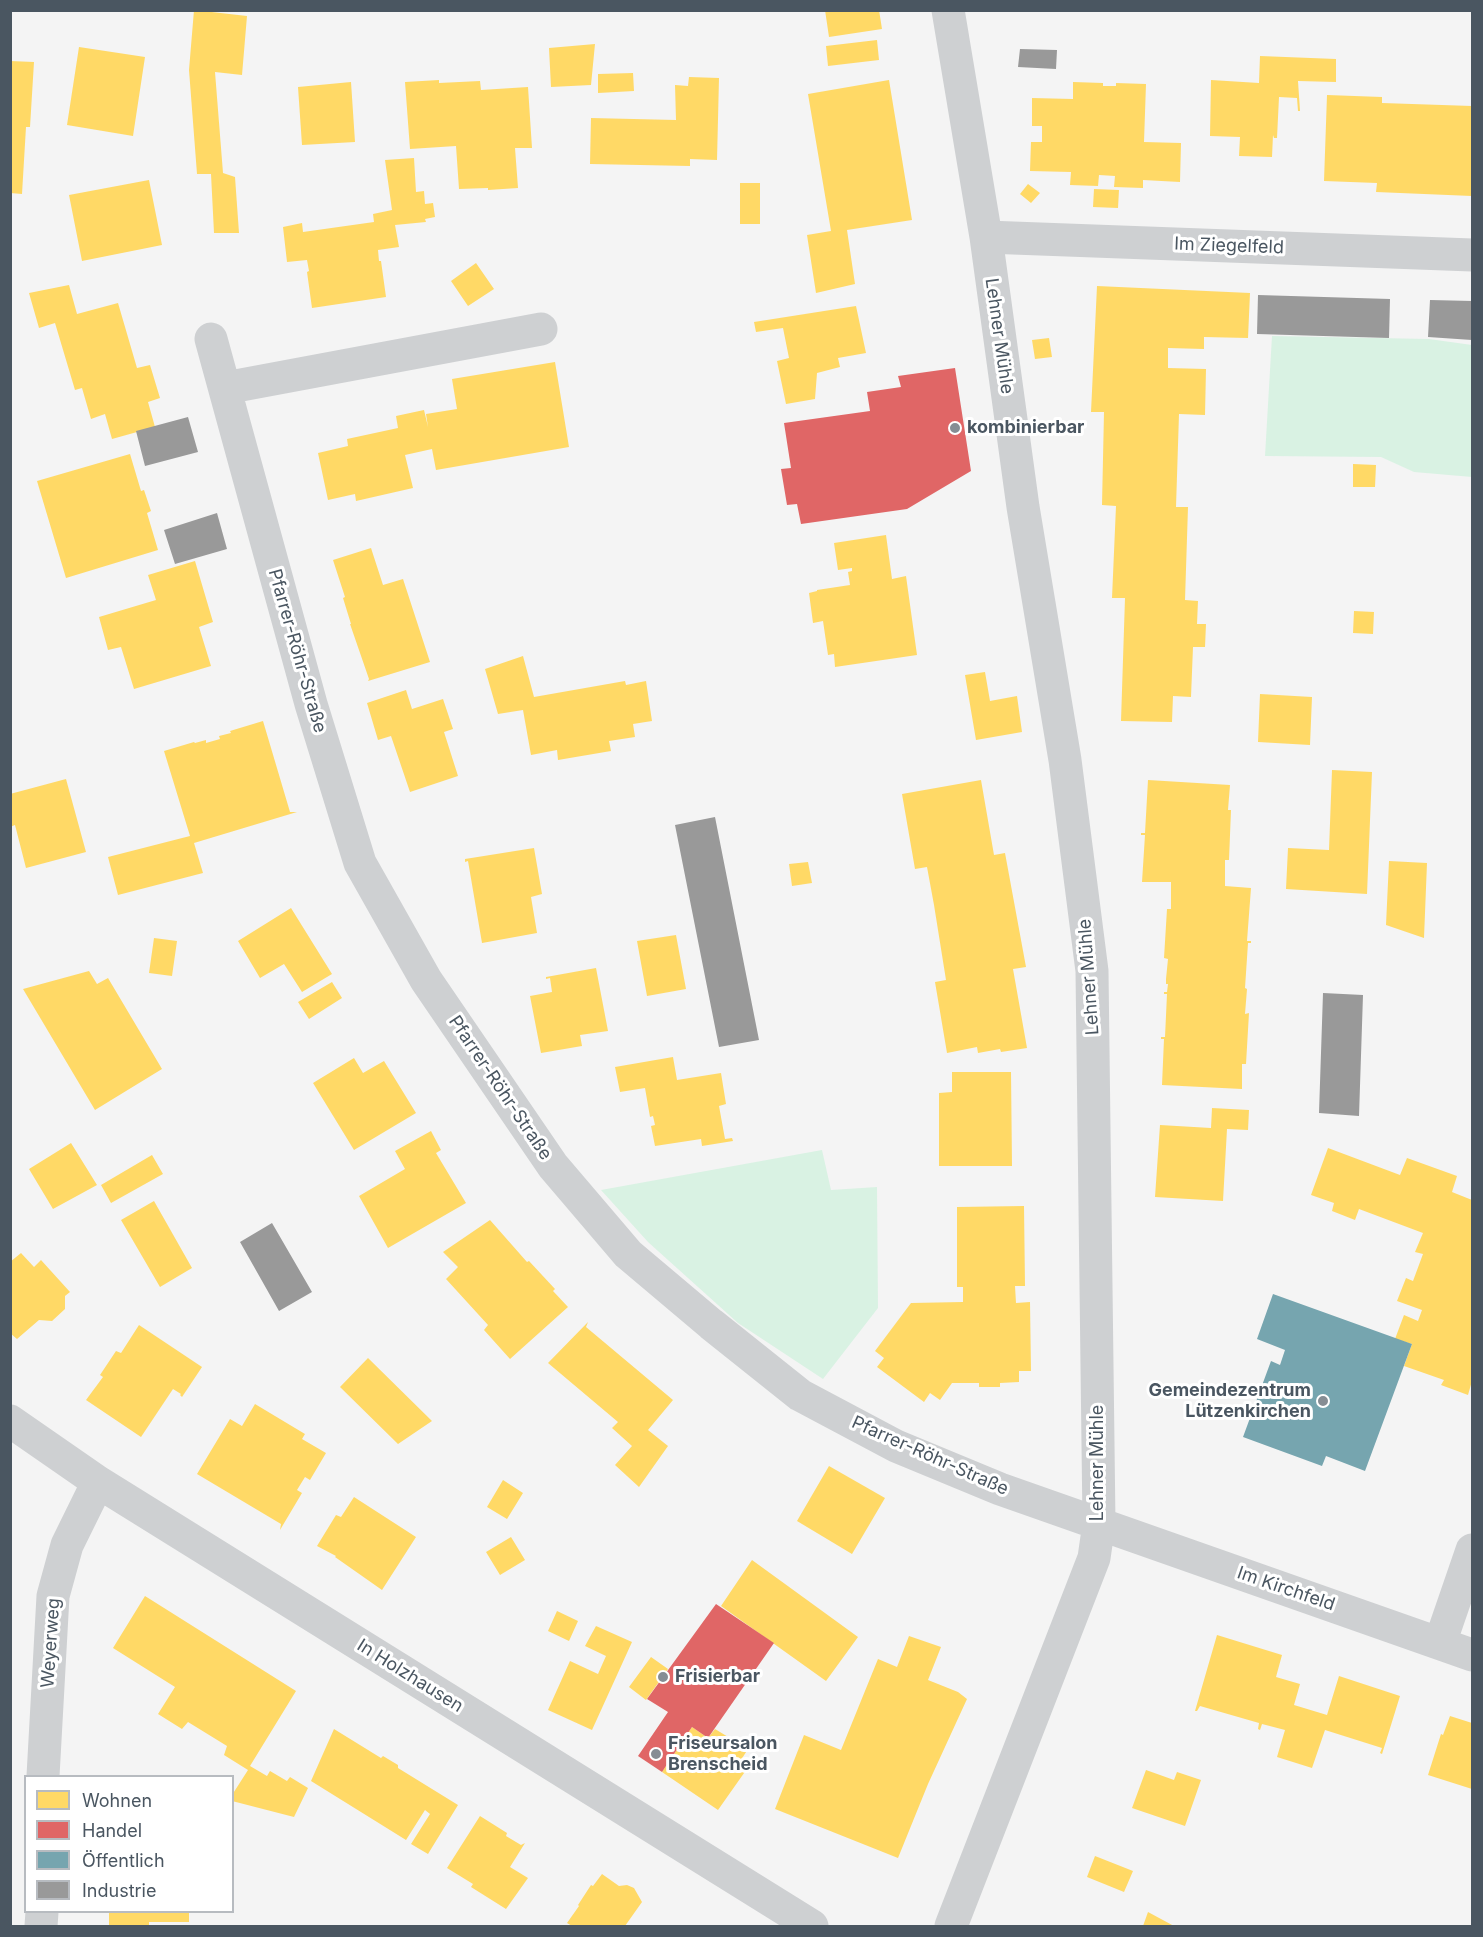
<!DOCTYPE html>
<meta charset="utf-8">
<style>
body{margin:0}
#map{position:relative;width:1483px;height:1937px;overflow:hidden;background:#f4f4f4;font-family:Inter,sans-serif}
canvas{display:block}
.frame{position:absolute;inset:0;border:12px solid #4a5661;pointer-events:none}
.legend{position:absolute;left:24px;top:1775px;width:210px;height:138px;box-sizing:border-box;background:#fff;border:2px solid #b7bbc0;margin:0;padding:8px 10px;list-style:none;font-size:18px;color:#4a5661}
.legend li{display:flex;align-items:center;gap:12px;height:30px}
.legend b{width:30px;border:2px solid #b7bbc0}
</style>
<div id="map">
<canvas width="1483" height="1937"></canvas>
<div class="frame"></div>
<ul class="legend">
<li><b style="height:16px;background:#ffd966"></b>Wohnen</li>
<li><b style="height:16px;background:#e06666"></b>Handel</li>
<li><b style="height:16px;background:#76a5af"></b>Öffentlich</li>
<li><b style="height:16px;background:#999"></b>Industrie</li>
</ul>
</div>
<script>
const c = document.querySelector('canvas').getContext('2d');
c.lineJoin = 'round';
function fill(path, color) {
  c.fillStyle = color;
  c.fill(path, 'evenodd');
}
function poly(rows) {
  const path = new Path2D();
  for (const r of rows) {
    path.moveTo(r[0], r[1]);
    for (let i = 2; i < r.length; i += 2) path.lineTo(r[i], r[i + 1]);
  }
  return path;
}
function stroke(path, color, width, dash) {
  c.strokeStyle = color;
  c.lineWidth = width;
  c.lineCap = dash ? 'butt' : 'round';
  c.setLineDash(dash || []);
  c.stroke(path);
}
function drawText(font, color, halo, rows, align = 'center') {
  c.font = font + ' Inter,sans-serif';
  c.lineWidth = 6;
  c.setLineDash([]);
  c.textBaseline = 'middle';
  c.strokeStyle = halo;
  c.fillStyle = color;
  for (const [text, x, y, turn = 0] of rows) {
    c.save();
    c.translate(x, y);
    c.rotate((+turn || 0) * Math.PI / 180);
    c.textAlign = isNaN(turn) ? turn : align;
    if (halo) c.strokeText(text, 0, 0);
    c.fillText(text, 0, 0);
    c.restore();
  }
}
fill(poly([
 [1272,336,1429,339,1472,345,1472,477,1414,472,1381,457,1265,456],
 [822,1150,831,1190,877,1187,878,1308,823,1379,738,1323,648,1242,601,1190]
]), '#d9f2e3');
fill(poly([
 [194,10,247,16,242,75,215,72,223,173,235,177,239,233,214,233,211,174,197,174,189,70],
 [825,10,879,10,882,29,829,37],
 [877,40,879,60,828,66,826,46],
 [595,44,591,85,551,87,549,48],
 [79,47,145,57,133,136,67,125],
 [1260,56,1336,59,1336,82,1298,81,1300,111,1298,111,1297,98,1279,97,1277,138,1274,138,1273,135,1272,157,1239,156,1240,137,1210,136,1211,80,1259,83],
 [10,61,34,62,30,127,26,127,22,194,10,193],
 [633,73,634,91,598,93,598,74],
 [689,77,719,78,717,160,690,159,690,166,590,164,591,118,676,120,675,85,688,86],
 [439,80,439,83,480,81,481,90,528,87,532,148,515,148,518,188,488,190,488,188,459,189,456,146,410,149,405,82],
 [889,80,912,220,847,230,855,284,816,293,807,235,831,231,808,94],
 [351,82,355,142,302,145,298,87],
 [1073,82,1103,83,1103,86,1116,86,1116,83,1146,84,1144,142,1181,143,1180,182,1143,180,1143,188,1114,187,1115,176,1099,175,1098,186,1070,185,1071,172,1030,171,1031,142,1042,142,1042,126,1032,126,1032,98,1073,99],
 [1327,95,1382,97,1382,103,1472,106,1472,196,1376,192,1377,183,1324,181],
 [414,158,416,192,424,191,425,204,433,203,435,217,425,219,426,222,395,225,399,247,378,250,379,261,381,261,386,297,312,308,307,272,309,271,307,260,287,262,283,227,302,223,303,232,374,222,373,214,392,210,385,160],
 [149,180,162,245,82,261,69,195],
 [740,183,760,183,760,224,740,224],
 [1028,184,1040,193,1031,203,1020,194],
 [1094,189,1119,190,1118,208,1093,207],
 [476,263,494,289,468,306,451,281],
 [69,285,77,314,118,303,137,368,150,365,160,398,148,402,155,427,112,439,105,414,91,419,82,388,75,390,55,323,39,328,29,293],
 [1097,286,1250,293,1248,338,1204,337,1204,349,1168,348,1168,368,1206,369,1205,415,1179,414,1176,507,1188,507,1185,600,1198,601,1197,624,1206,624,1205,647,1193,647,1191,697,1173,696,1172,722,1121,721,1125,598,1112,598,1116,506,1102,505,1104,412,1091,412],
 [856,306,866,353,838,358,840,367,817,373,815,399,786,404,777,361,789,358,783,328,756,332,754,322],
 [1049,338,1052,357,1035,359,1032,340],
 [555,362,569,447,436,470,432,449,405,455,413,488,356,501,355,494,328,500,318,453,348,446,347,439,398,428,396,416,424,410,428,427,426,414,457,409,452,379],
 [130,454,141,491,144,490,151,511,147,513,158,550,66,578,37,481],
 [1353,464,1376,465,1375,487,1353,487],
 [886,535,892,579,906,576,917,655,835,667,834,654,828,655,823,621,813,623,809,593,817,591,817,590,850,585,848,572,852,571,852,568,838,570,834,543],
 [371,548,383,585,403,579,430,662,368,681,369,679,350,624,351,624,343,598,345,597,333,560],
 [195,561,213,622,199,627,211,666,134,689,121,647,108,650,99,617,156,600,148,575],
 [1354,611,1374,612,1373,634,1353,633],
 [523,656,534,697,625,681,626,685,646,681,652,721,633,724,635,737,609,741,611,751,558,760,557,750,531,755,523,710,498,714,485,669],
 [985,672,990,701,1017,696,1022,732,976,740,965,675],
 [406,690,412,709,443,699,453,729,444,732,458,776,410,792,391,736,378,740,367,703],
 [1260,694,1312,697,1310,745,1258,742],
 [263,721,290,812,297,812,194,843,203,873,118,895,108,857,190,836,164,751,194,742,195,743,206,740,206,743,220,739,219,736,231,733,230,731],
 [1332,770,1372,772,1367,894,1286,889,1288,848,1329,850],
 [66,779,86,852,26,868,15,825,10,827,10,794],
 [981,780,994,855,1005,853,1026,967,1013,969,1027,1048,1001,1052,1000,1049,978,1053,977,1047,947,1053,935,982,946,980,934,905,927,867,915,869,902,794],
 [1148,780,1230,785,1228,810,1231,810,1229,860,1225,860,1225,886,1251,888,1247,941,1251,941,1251,943,1248,943,1245,988,1247,989,1245,1014,1249,1013,1246,1064,1242,1064,1242,1089,1162,1085,1164,1039,1161,1039,1161,1037,1165,1037,1167,994,1164,994,1164,992,1167,992,1168,984,1166,984,1166,979,1168,959,1164,958,1167,909,1171,909,1171,882,1142,882,1145,835,1141,835,1141,833,1145,833],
 [534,848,542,894,531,897,537,933,482,943,468,861,465,862,465,859],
 [1389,861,1427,863,1424,938,1386,925],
 [808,862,812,883,792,886,789,864],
 [291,908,332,974,302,992,284,964,260,978,238,941],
 [676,935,686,989,647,996,637,941],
 [154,938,177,941,172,976,149,973],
 [596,968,608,1031,580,1035,582,1046,541,1053,530,996,552,992,550,978,546,979,546,977],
 [89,971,97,984,108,978,162,1069,95,1110,23,989],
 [332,982,342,998,309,1019,298,1002],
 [673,1057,677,1080,721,1073,726,1104,719,1106,725,1139,732,1138,733,1141,702,1146,701,1139,655,1146,651,1126,655,1125,653,1116,650,1117,645,1088,620,1092,615,1067],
 [354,1058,363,1073,384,1061,416,1113,354,1150,313,1083],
 [952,1072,1011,1072,1012,1166,939,1166,939,1093,952,1092],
 [1212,1108,1249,1110,1248,1130,1227,1129,1223,1201,1155,1197,1160,1125,1211,1128],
 [431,1131,441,1150,436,1153,466,1203,388,1248,359,1196,405,1169,395,1151],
 [71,1143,97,1185,53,1209,29,1169],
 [1328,1148,1400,1175,1407,1158,1457,1176,1452,1192,1472,1200,1472,1381,1468,1395,1441,1385,1444,1380,1404,1366,1412,1344,1395,1339,1404,1315,1418,1321,1422,1310,1397,1301,1406,1278,1413,1281,1423,1254,1415,1252,1423,1233,1359,1209,1355,1220,1332,1211,1334,1203,1311,1195],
 [152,1155,163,1174,111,1203,101,1185],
 [154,1201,192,1268,160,1287,121,1220],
 [1024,1206,1025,1286,1015,1286,1016,1303,1030,1302,1031,1371,1019,1371,1019,1382,1000,1383,1000,1387,979,1387,979,1383,952,1383,940,1400,930,1393,924,1402,877,1367,884,1358,875,1351,911,1303,963,1302,963,1287,957,1287,957,1207],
 [490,1220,527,1262,529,1261,555,1289,553,1291,568,1307,510,1359,484,1330,488,1325,446,1279,458,1267,443,1252],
 [21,1253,34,1267,41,1260,70,1292,65,1296,65,1309,52,1321,39,1320,17,1339,10,1333,10,1262],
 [588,1322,586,1327,673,1400,648,1430,668,1446,639,1487,615,1465,632,1446,612,1428,618,1422,548,1363],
 [139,1325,202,1367,182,1397,180,1395,181,1394,173,1389,141,1437,86,1400,103,1377,100,1375,116,1351,121,1353],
 [368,1358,432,1421,398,1444,340,1387],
 [255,1404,305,1434,302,1439,326,1453,310,1480,305,1477,297,1490,302,1493,280,1530,281,1524,197,1474,230,1419,242,1426],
 [829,1466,885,1498,852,1554,797,1521],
 [503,1480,523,1493,507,1519,487,1507],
 [354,1497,416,1537,382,1590,335,1557,336,1556,317,1546,336,1515,341,1517],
 [511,1537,525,1560,500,1575,486,1552],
 [752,1560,858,1637,826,1681,721,1606],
 [145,1596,296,1691,250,1766,267,1776,270,1771,287,1781,290,1777,308,1788,294,1817,232,1801,232,1795,248,1770,224,1755,227,1746,188,1722,182,1729,158,1714,175,1687,113,1648],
 [557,1611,578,1621,569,1641,548,1631],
 [596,1626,632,1642,592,1730,548,1710,570,1661,598,1674,606,1656,585,1646],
 [1217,1635,1282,1655,1276,1677,1300,1684,1294,1705,1327,1715,1339,1676,1400,1696,1382,1754,1380,1753,1382,1748,1325,1730,1312,1768,1277,1757,1285,1730,1262,1724,1260,1730,1258,1729,1259,1723,1200,1706,1197,1711,1195,1711],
 [909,1636,941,1647,928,1680,958,1692,967,1699,928,1784,898,1858,775,1809,804,1735,841,1750,878,1659,897,1667],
 [651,1657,668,1669,646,1700,629,1687],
 [1450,1716,1472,1723,1472,1789,1428,1775,1441,1734,1443,1735],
 [692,1727,708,1738,715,1729,748,1749,741,1760,749,1766,718,1810,662,1772],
 [334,1729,381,1758,383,1756,398,1765,398,1768,458,1805,428,1854,411,1844,430,1814,425,1810,406,1840,311,1781],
 [1146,1770,1174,1780,1177,1772,1201,1780,1185,1826,1132,1808],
 [480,1816,507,1833,506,1836,521,1845,525,1843,510,1867,528,1878,506,1909,471,1887,473,1884,447,1868],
 [1095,1856,1133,1871,1124,1892,1087,1877],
 [602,1874,619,1886,627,1885,634,1888,642,1902,625,1926,572,1926,567,1923,579,1906,578,1905,591,1885,593,1886],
 [109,1912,189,1912,189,1922,149,1922,149,1926,109,1926],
 [1148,1912,1174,1926,1143,1926]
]), '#ffd966');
fill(poly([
 [955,368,971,471,907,509,801,524,797,504,787,505,781,469,791,468,784,423,870,411,867,392,901,387,898,376],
 [716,1604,774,1643,708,1738,692,1727,662,1772,638,1756,668,1712,647,1699]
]), '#e06666');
fill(poly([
 [1273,1294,1412,1344,1365,1471,1326,1456,1322,1466,1243,1437,1271,1361,1280,1365,1285,1350,1257,1339]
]), '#76a5af');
fill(poly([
 [1020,49,1057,50,1056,69,1018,67],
 [1258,295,1390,299,1389,338,1257,334],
 [1430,300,1472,301,1472,340,1428,337],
 [188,417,198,452,145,466,136,431],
 [217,513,227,549,175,564,164,530],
 [715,817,759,1040,719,1047,675,825],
 [1323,993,1363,995,1359,1116,1319,1113],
 [272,1223,312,1292,279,1311,240,1242]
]), '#999');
stroke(poly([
 [948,10,986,237,1023,507,1065,760,1092,971,1099,1523,1094,1558,951,1926],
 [986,237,1472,255],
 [211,339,311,704,360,863,426,980,553,1166,628,1254,711,1324,800,1395,896,1446,1000,1489,1472,1655],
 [225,388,541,329],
 [10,1421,98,1482,812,1926],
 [1440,1643,1472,1550],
 [43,1776,53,1596,67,1545,98,1482],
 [41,1926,42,1912]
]), '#ced0d2', 33);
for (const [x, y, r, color] of [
 [955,428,6,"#868d94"],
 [1323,1401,6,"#868d94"],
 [663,1677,6,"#868d94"],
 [656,1754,6,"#868d94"]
]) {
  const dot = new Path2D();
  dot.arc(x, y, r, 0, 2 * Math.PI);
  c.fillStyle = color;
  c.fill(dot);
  stroke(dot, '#fff', 2);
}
drawText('18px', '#4a5661', '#fff', [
 ["Im Ziegelfeld",1229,246,2],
 ["Lehner Mühle",999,336,82],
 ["Pfarrer-Röhr-Straße",297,651,74],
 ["Lehner Mühle",1089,977,-94],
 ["Pfarrer-Röhr-Straße",500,1088,56],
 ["Pfarrer-Röhr-Straße",930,1456,24],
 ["Lehner Mühle",1098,1463,-90],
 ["Im Kirchfeld",1286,1589,19],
 ["Weyerweg",51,1643,-86],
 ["In Holzhausen",410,1676,32]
]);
drawText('bold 18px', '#4a5661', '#fff', [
 ["kombinierbar",967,428],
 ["Gemeindezentrum",1311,1391,"right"],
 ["Lützenkirchen",1311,1412,"right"],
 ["Frisierbar",675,1677],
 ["Friseursalon",668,1744],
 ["Brenscheid",668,1765]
], 'left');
</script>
